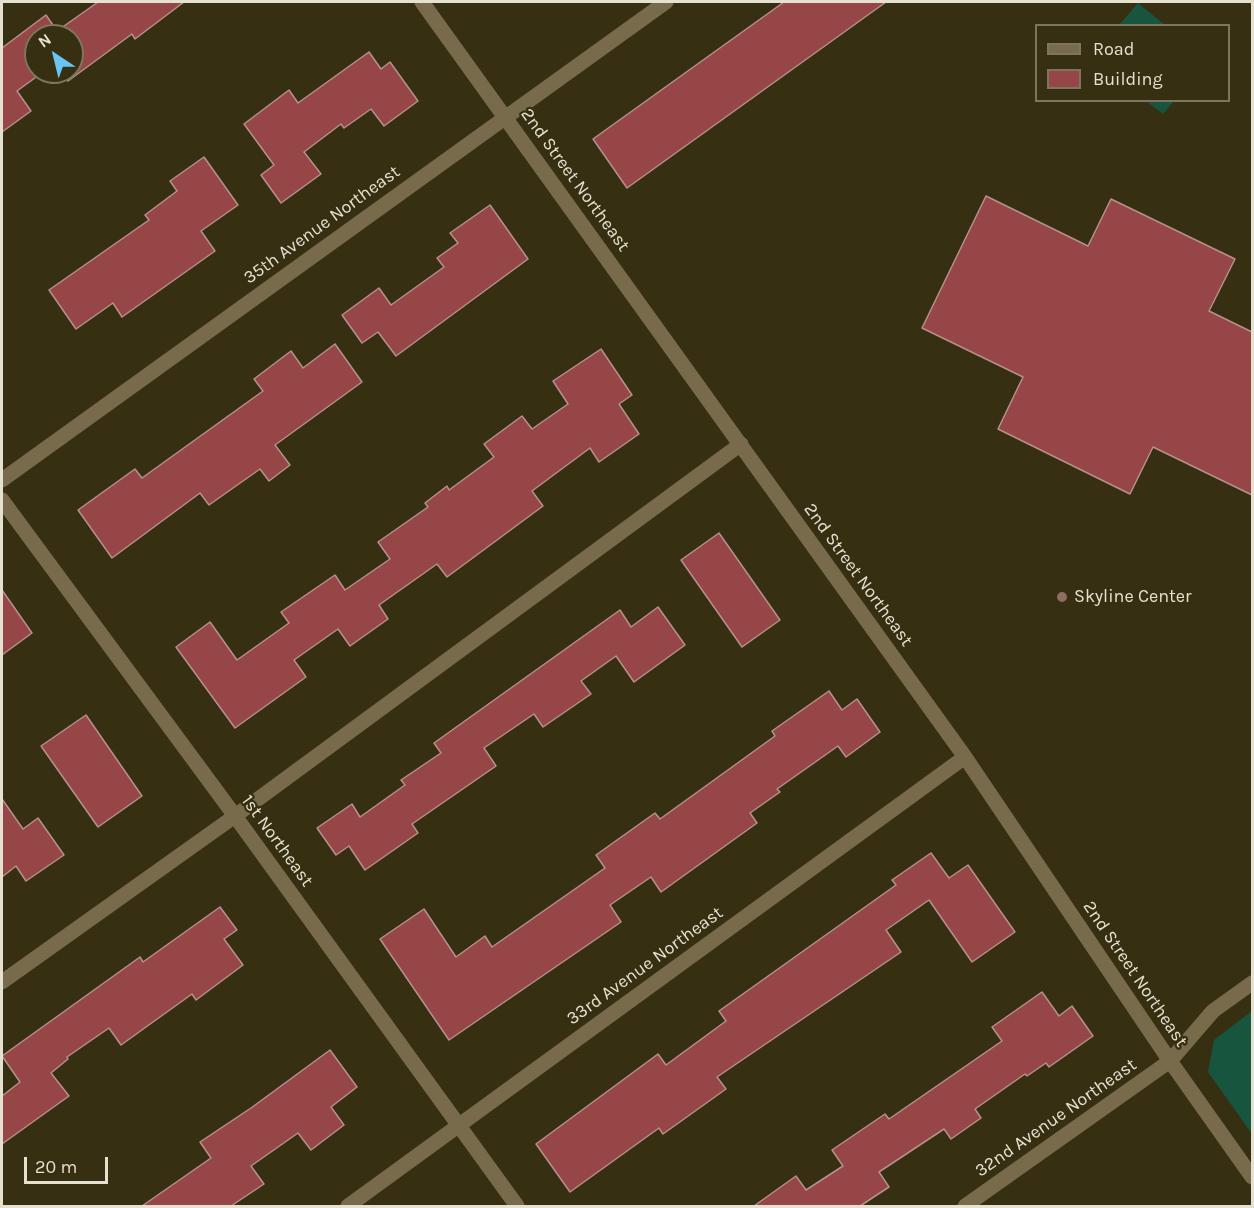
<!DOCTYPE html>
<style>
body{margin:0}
#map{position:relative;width:1254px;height:1208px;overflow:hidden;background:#372f12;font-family:Karla,sans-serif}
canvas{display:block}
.frame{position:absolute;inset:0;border:3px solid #e5e1d0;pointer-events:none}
.legend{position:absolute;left:1035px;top:24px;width:195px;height:78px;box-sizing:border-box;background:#372f12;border:2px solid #7d765e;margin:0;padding:8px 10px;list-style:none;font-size:18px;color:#e5e1d0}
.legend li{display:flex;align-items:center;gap:12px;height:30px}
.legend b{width:30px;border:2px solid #7d765e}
.north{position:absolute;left:24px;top:24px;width:60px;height:60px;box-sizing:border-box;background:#372f12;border:2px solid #7d765e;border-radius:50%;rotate:325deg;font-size:16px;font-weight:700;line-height:24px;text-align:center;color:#e5e1d0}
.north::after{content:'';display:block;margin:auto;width:21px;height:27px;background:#6ac3f1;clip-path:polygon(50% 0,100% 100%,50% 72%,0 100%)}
.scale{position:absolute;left:24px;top:1157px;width:84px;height:27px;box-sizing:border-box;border:3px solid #e5e1d0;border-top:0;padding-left:8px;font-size:18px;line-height:21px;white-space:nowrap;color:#e5e1d0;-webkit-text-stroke:4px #372f12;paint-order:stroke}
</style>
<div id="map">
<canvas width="1254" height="1208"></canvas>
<div class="frame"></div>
<ul class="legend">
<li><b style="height:8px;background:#786b4c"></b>Road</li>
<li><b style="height:16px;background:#964646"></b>Building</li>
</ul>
<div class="north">N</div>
<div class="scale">20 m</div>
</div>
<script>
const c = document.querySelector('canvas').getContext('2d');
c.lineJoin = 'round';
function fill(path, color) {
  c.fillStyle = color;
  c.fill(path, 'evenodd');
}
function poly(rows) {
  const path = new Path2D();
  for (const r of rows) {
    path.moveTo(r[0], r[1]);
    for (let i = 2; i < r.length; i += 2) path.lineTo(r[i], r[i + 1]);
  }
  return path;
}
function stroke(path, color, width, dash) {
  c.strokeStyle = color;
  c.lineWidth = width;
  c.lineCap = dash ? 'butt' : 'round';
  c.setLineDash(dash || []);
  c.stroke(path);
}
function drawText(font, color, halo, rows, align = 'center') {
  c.font = font + ' Karla,sans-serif';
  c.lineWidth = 4.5;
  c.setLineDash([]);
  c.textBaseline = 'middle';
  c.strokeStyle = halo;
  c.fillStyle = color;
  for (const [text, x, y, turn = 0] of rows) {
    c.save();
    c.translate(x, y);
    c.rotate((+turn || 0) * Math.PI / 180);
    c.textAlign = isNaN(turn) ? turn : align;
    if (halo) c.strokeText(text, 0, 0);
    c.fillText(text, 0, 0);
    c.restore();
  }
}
fill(poly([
 [1138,3,1165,25,1119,25],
 [1146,101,1174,101,1163,114],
 [1252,1011,1252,1134,1208,1072,1214,1040]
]), '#17553e');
const building = poly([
 [98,2,184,2,135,39,132,34,68,81,62,72,72,72,72,36,36,36,36,72,43,72,17,91,31,111,2,132,2,48,46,15,57,31,98,2],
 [784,2,886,2,627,188,593,139,784,2],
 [369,52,381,69,390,62,418,101,384,126,371,109,344,128,341,124,304,152,321,174,281,203,261,175,274,165,244,124,289,90,298,103,369,52],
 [204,157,238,205,201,231,215,251,122,317,113,303,76,329,49,290,149,220,145,215,177,191,170,181,204,157],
 [986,196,1088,246,1111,199,1235,259,1209,311,1252,332,1252,495,1153,447,1130,494,998,429,1023,377,922,328,986,196],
 [490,205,528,259,396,356,378,332,362,343,342,315,379,288,391,305,444,267,437,258,458,243,450,233,490,205],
 [335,344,362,382,275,445,290,465,269,481,260,469,209,505,200,493,112,558,78,510,135,469,142,478,263,391,254,379,291,351,303,368,335,344],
 [601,349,632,395,619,404,639,434,599,462,590,448,532,491,543,506,447,577,437,564,379,605,388,619,350,646,338,629,294,660,306,677,235,728,176,647,210,622,237,660,289,623,281,612,335,575,345,590,390,559,378,542,428,507,425,503,447,486,449,490,494,457,484,444,522,416,532,429,568,404,553,381,601,349],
 [719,533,780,620,742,647,681,560,719,533],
 [2,590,32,633,2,655,2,590],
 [658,607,685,645,634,682,616,656,581,681,591,694,543,727,534,714,484,748,496,766,412,824,418,833,365,870,349,846,336,855,317,828,352,804,360,817,405,785,401,780,441,753,434,743,620,610,631,627,658,607],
 [829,691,842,710,857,699,880,732,846,757,838,746,777,789,780,792,750,813,757,823,661,892,651,877,610,905,621,922,449,1040,380,939,424,909,456,957,485,936,492,947,605,868,596,855,655,813,660,819,775,736,772,731,829,691],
 [86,715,142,796,98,827,41,746,86,715],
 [2,799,23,829,38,818,64,855,26,881,16,866,2,877,2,799],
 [931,853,949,878,968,865,1015,932,972,962,929,900,886,930,901,952,717,1077,726,1089,663,1134,659,1128,570,1192,536,1144,658,1054,666,1065,726,1021,719,1011,896,885,892,880,931,853],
 [220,907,237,930,224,939,243,965,196,1000,192,994,121,1045,109,1028,67,1057,68,1059,51,1073,69,1096,2,1144,2,1096,20,1082,2,1056,140,957,143,962,220,907],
 [1042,992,1059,1016,1072,1006,1093,1036,1049,1067,1046,1063,1027,1076,1025,1074,975,1109,981,1118,951,1139,944,1129,879,1172,889,1187,860,1206,754,1206,796,1176,806,1190,843,1166,832,1150,885,1114,889,1119,1002,1041,992,1027,1042,992],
 [330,1050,357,1087,331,1107,344,1125,311,1150,298,1133,251,1166,264,1184,231,1206,142,1206,211,1158,200,1142,251,1108,330,1050]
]);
fill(building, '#964646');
stroke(building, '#b6908e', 1.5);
stroke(poly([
 [422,2,965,757,1170,1061,1252,1177],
 [2,480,666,2],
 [2,500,235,816,517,1206],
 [2,982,235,816,741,444],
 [348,1206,965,757],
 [965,1206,1170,1061,1213,1011,1252,983]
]), '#786b4c', 15);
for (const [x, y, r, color] of [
 [1062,597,6,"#8d6e63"]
]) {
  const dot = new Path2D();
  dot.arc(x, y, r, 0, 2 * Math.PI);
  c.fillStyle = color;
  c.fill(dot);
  stroke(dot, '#372f12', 2);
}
drawText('18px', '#e5e1d0', '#372f12', [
 ["2nd Street Northeast",575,180,54],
 ["35th Avenue Northeast",322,225,-36],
 ["2nd Street Northeast",858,575,54],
 ["1st Northeast",277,841,54],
 ["33rd Avenue Northeast",645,966,-36],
 ["2nd Street Northeast",1135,974,56],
 ["32nd Avenue Northeast",1056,1118,-35]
]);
drawText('18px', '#e5e1d0', '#372f12', [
 ["Skyline Center",1074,597]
], 'left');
</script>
